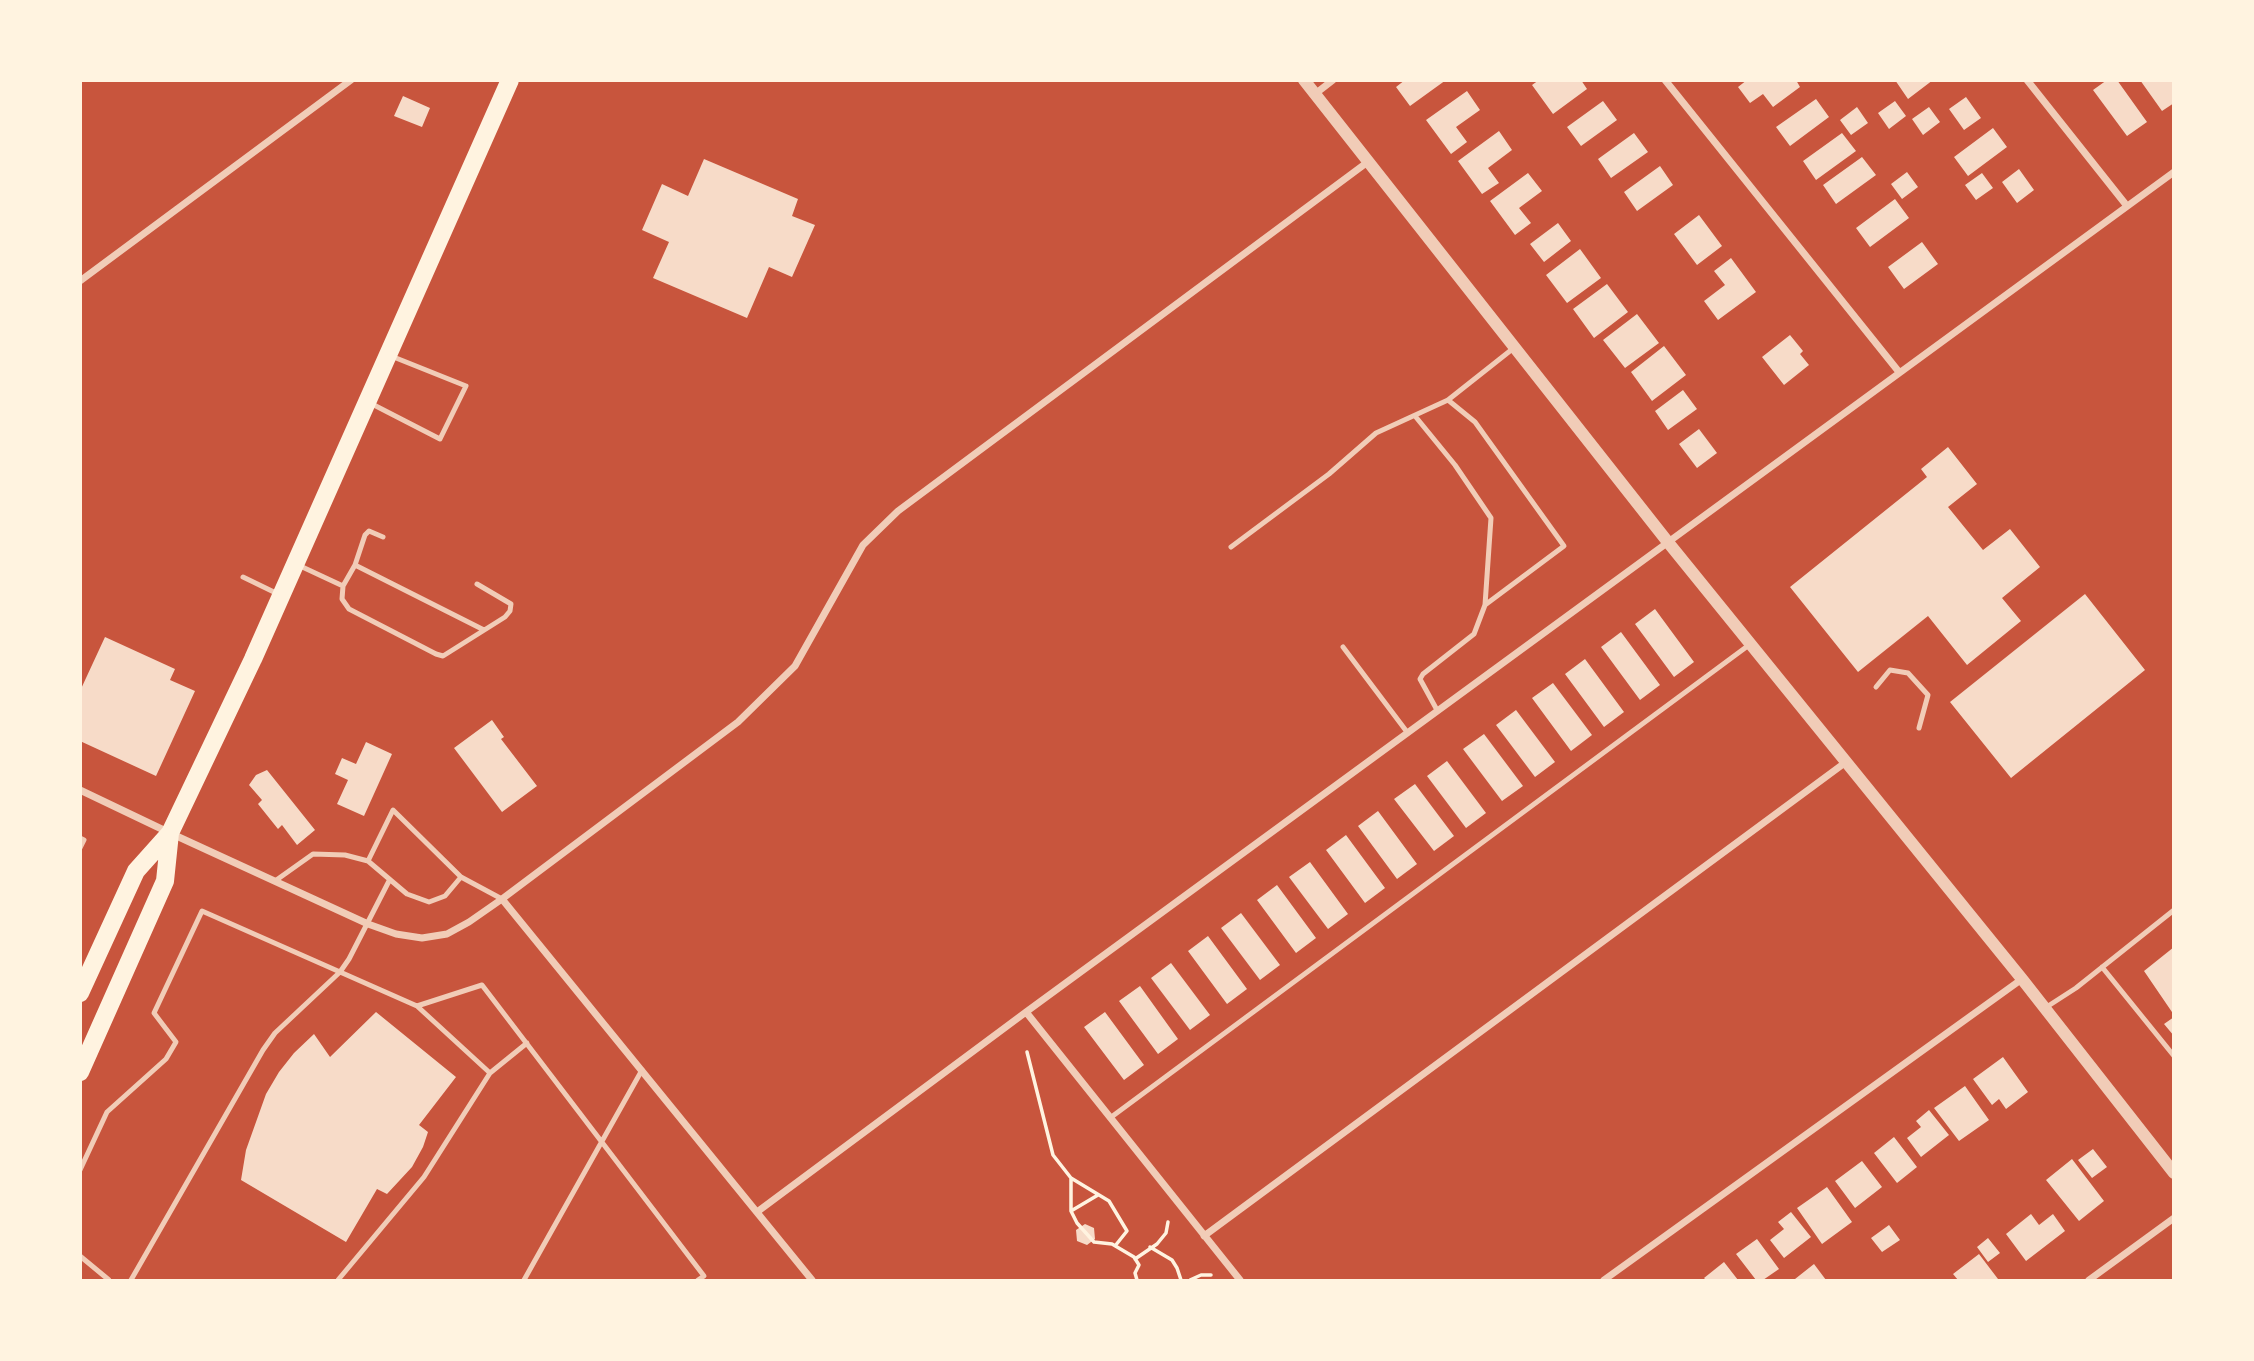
<!DOCTYPE html>
<style>
body{margin:0}
#map{position:relative;width:2254px;height:1361px;overflow:hidden;background:#c8553d;font-family:"Source Serif 4",serif}
canvas{display:block}
.frame{position:absolute;inset:0;border:82px solid #fff3e0;pointer-events:none}
</style>
<div id="map">
<canvas width="2254" height="1361"></canvas>
<div class="frame"></div>
</div>
<script>
const c = document.querySelector('canvas').getContext('2d');
c.lineJoin = 'round';
function fill(path, color) {
  c.fillStyle = color;
  c.fill(path, 'evenodd');
}
function poly(rows) {
  const path = new Path2D();
  for (const r of rows) {
    path.moveTo(r[0], r[1]);
    for (let i = 2; i < r.length; i += 2) path.lineTo(r[i], r[i + 1]);
  }
  return path;
}
function stroke(path, color, width, dash) {
  c.strokeStyle = color;
  c.lineWidth = width;
  c.lineCap = dash ? 'butt' : 'round';
  c.setLineDash(dash || []);
  c.stroke(path);
}
fill(poly([
 [1405,80,1446,80,1410,106,1396,87],
 [1539,80,1581,80,1587,89,1553,114,1532,85],
 [1747,80,1796,80,1800,87,1773,107,1763,94,1750,103,1738,87],
 [1895,80,1933,80,1908,99],
 [2107,80,2117,80,2147,122,2127,136,2093,90],
 [2140,80,2171,80,2174,84,2174,103,2162,111],
 [1467,91,1480,110,1456,127,1467,142,1451,154,1426,120],
 [403,96,430,108,422,127,394,116],
 [1966,97,1981,118,1964,130,1949,109],
 [1816,99,1829,117,1790,146,1776,127],
 [1603,101,1617,120,1581,146,1567,127],
 [1895,101,1906,116,1889,129,1878,113],
 [1857,107,1868,123,1851,135,1840,120],
 [1929,107,1940,122,1923,135,1912,119],
 [1993,128,2007,147,1968,176,1954,157],
 [1499,131,1512,150,1488,168,1499,183,1482,194,1458,161],
 [1634,133,1648,152,1611,178,1598,159],
 [1842,133,1856,151,1816,180,1803,161],
 [1862,157,1876,175,1836,204,1823,185],
 [704,159,798,199,792,216,815,225,792,277,769,267,747,318,653,278,669,242,642,230,662,184,688,196],
 [1660,166,1673,185,1637,211,1624,192],
 [2019,169,2034,190,2017,203,2002,182],
 [1907,172,1918,187,1902,199,1891,184],
 [1528,173,1542,191,1519,208,1531,223,1515,235,1490,201],
 [1982,173,1993,188,1976,200,1965,185],
 [1895,199,1909,218,1870,247,1856,228],
 [1699,215,1722,246,1697,265,1674,234],
 [1558,223,1571,241,1544,262,1530,244],
 [1922,242,1938,264,1904,289,1888,267],
 [1580,249,1601,278,1567,303,1546,275],
 [1731,258,1756,292,1718,320,1704,301,1725,285,1714,271],
 [1607,284,1628,312,1594,338,1573,309],
 [1637,314,1659,343,1625,368,1603,340],
 [1790,335,1803,351,1800,354,1809,365,1784,385,1762,357],
 [1664,346,1686,375,1652,401,1631,372],
 [1683,390,1697,409,1668,430,1655,411],
 [1699,429,1717,453,1697,468,1679,444],
 [1948,447,1977,484,1948,507,1983,550,2010,529,2040,567,2002,598,2021,621,1967,665,1928,616,1858,672,1790,587,1927,477,1921,469],
 [2085,594,2145,670,2011,778,1950,702],
 [1655,609,1694,662,1674,677,1635,624],
 [1621,632,1660,685,1640,700,1601,647],
 [105,637,175,669,170,680,195,691,156,776,80,741,80,691],
 [1585,659,1624,712,1604,727,1565,674],
 [1553,683,1592,735,1571,751,1532,698],
 [1516,710,1555,762,1535,777,1496,725],
 [492,720,504,737,501,739,537,786,502,812,454,748],
 [1484,734,1523,786,1502,801,1463,749],
 [366,742,392,754,364,816,337,804,348,780,335,774,342,758,356,764],
 [1447,761,1486,813,1466,828,1427,776],
 [267,770,315,830,297,845,282,825,278,829,258,804,262,800,249,785,256,775],
 [1415,784,1454,836,1434,851,1394,799],
 [1378,811,1417,864,1397,879,1358,826],
 [1346,835,1385,888,1365,903,1326,850],
 [1310,862,1348,914,1328,929,1289,877],
 [1277,885,1316,938,1296,953,1257,900],
 [1241,913,1280,965,1260,980,1221,928],
 [1208,936,1247,989,1227,1004,1188,951],
 [2174,947,2174,1015,2144,971],
 [1171,963,1210,1015,1190,1030,1151,978],
 [1140,986,1178,1039,1158,1054,1119,1001],
 [376,1012,456,1077,419,1125,428,1132,423,1147,412,1167,387,1194,377,1189,346,1242,241,1180,246,1150,266,1094,279,1072,294,1053,314,1034,330,1057],
 [1105,1012,1144,1065,1124,1080,1084,1027],
 [2174,1017,2174,1036,2164,1024],
 [2003,1057,2028,1092,2006,1109,1999,1099,1992,1105,1973,1079],
 [1965,1086,1989,1120,1959,1141,1934,1108],
 [1929,1110,1949,1135,1921,1157,1907,1138,1921,1127,1916,1121],
 [1894,1137,1917,1167,1897,1183,1874,1153],
 [2093,1149,2107,1167,2092,1178,2078,1160],
 [2072,1159,2104,1201,2079,1221,2046,1180],
 [1862,1161,1882,1187,1855,1208,1835,1181],
 [1827,1187,1852,1222,1822,1244,1797,1208],
 [1791,1212,1811,1237,1784,1258,1770,1240,1784,1229,1778,1222],
 [2031,1214,2039,1225,2053,1214,2065,1231,2026,1261,2006,1234],
 [1085,1224,1094,1228,1095,1239,1087,1245,1077,1241,1076,1230],
 [1889,1225,1900,1240,1882,1252,1871,1238],
 [1988,1238,2000,1253,1988,1262,1977,1247],
 [1757,1239,1779,1269,1763,1280,1756,1280,1736,1254],
 [1979,1254,1998,1279,1958,1280,1953,1274],
 [1724,1262,1738,1280,1706,1280,1704,1278],
 [1814,1264,1826,1280,1796,1280,1795,1279]
]), '#f7dbc8');
stroke(poly([
 [1027,1052,1053,1155,1071,1178,1071,1211,1077,1223,1094,1242,1112,1244,1134,1257,1139,1265,1135,1273,1137,1280],
 [1071,1178,1109,1201,1127,1231,1115,1246],
 [1071,1211,1098,1195],
 [1150,1247,1172,1260,1177,1268,1181,1280],
 [1135,1259,1157,1244,1166,1233,1168,1222],
 [1190,1280,1201,1275,1211,1275]
]), '#fff3e0', 3.5);
stroke(poly([
 [1448,400,1475,422,1564,546,1485,605],
 [370,403,440,439,466,386,391,356],
 [1415,416,1455,465,1491,518,1485,605,1474,634,1423,674,1420,679,1437,710],
 [383,537,369,531,365,535,355,565,343,586,342,599,349,609,436,654,443,656,505,617,510,611,511,604,477,584],
 [1231,547,1329,474,1376,433,1448,400,1515,347],
 [298,565,343,586],
 [355,565,484,630],
 [243,577,278,594],
 [1343,647,1407,732],
 [1876,687,1890,670,1908,673,1928,695,1919,728],
 [80,838,84,840,80,848],
 [368,861,393,810,461,877,502,899],
 [275,881,313,854,345,855,368,861,407,894,429,902,445,896,461,877],
 [2102,967,2174,1056],
 [417,1006,482,985,704,1276,698,1280],
 [2045,1008,2076,988,2174,910],
 [1110,1118,1749,645],
 [80,1170,107,1112,166,1059,176,1042,154,1013,202,911,417,1006,490,1073],
 [80,1256,109,1280],
 [131,1280,263,1050,275,1033,340,972,349,959,389,881],
 [338,1280,424,1177,490,1073,527,1043],
 [524,1280,642,1070]
]), '#f1ccb7', 5);
stroke(poly([
 [1665,80,1899,372],
 [2027,80,2127,206],
 [1315,94,1333,80],
 [80,281,351,80],
 [80,790,170,833,368,924,396,934,422,938,447,934,469,922,502,899,738,722,795,666,863,545,898,511,1369,161],
 [502,899,812,1280],
 [1026,1012,1240,1280],
 [757,1212,1026,1012,2174,172],
 [1204,1236,1846,762],
 [1604,1280,2022,979],
 [2089,1280,2174,1218]
]), '#f1ccb7', 7);
stroke(poly([
 [1304,80,1667,541,2022,979,2174,1173]
]), '#f1ccb7', 12);
stroke(poly([
 [80,993,136,871,170,833,253,659,510,80],
 [80,1072,165,881,170,833]
]), '#fff3e0', 18);
</script>
